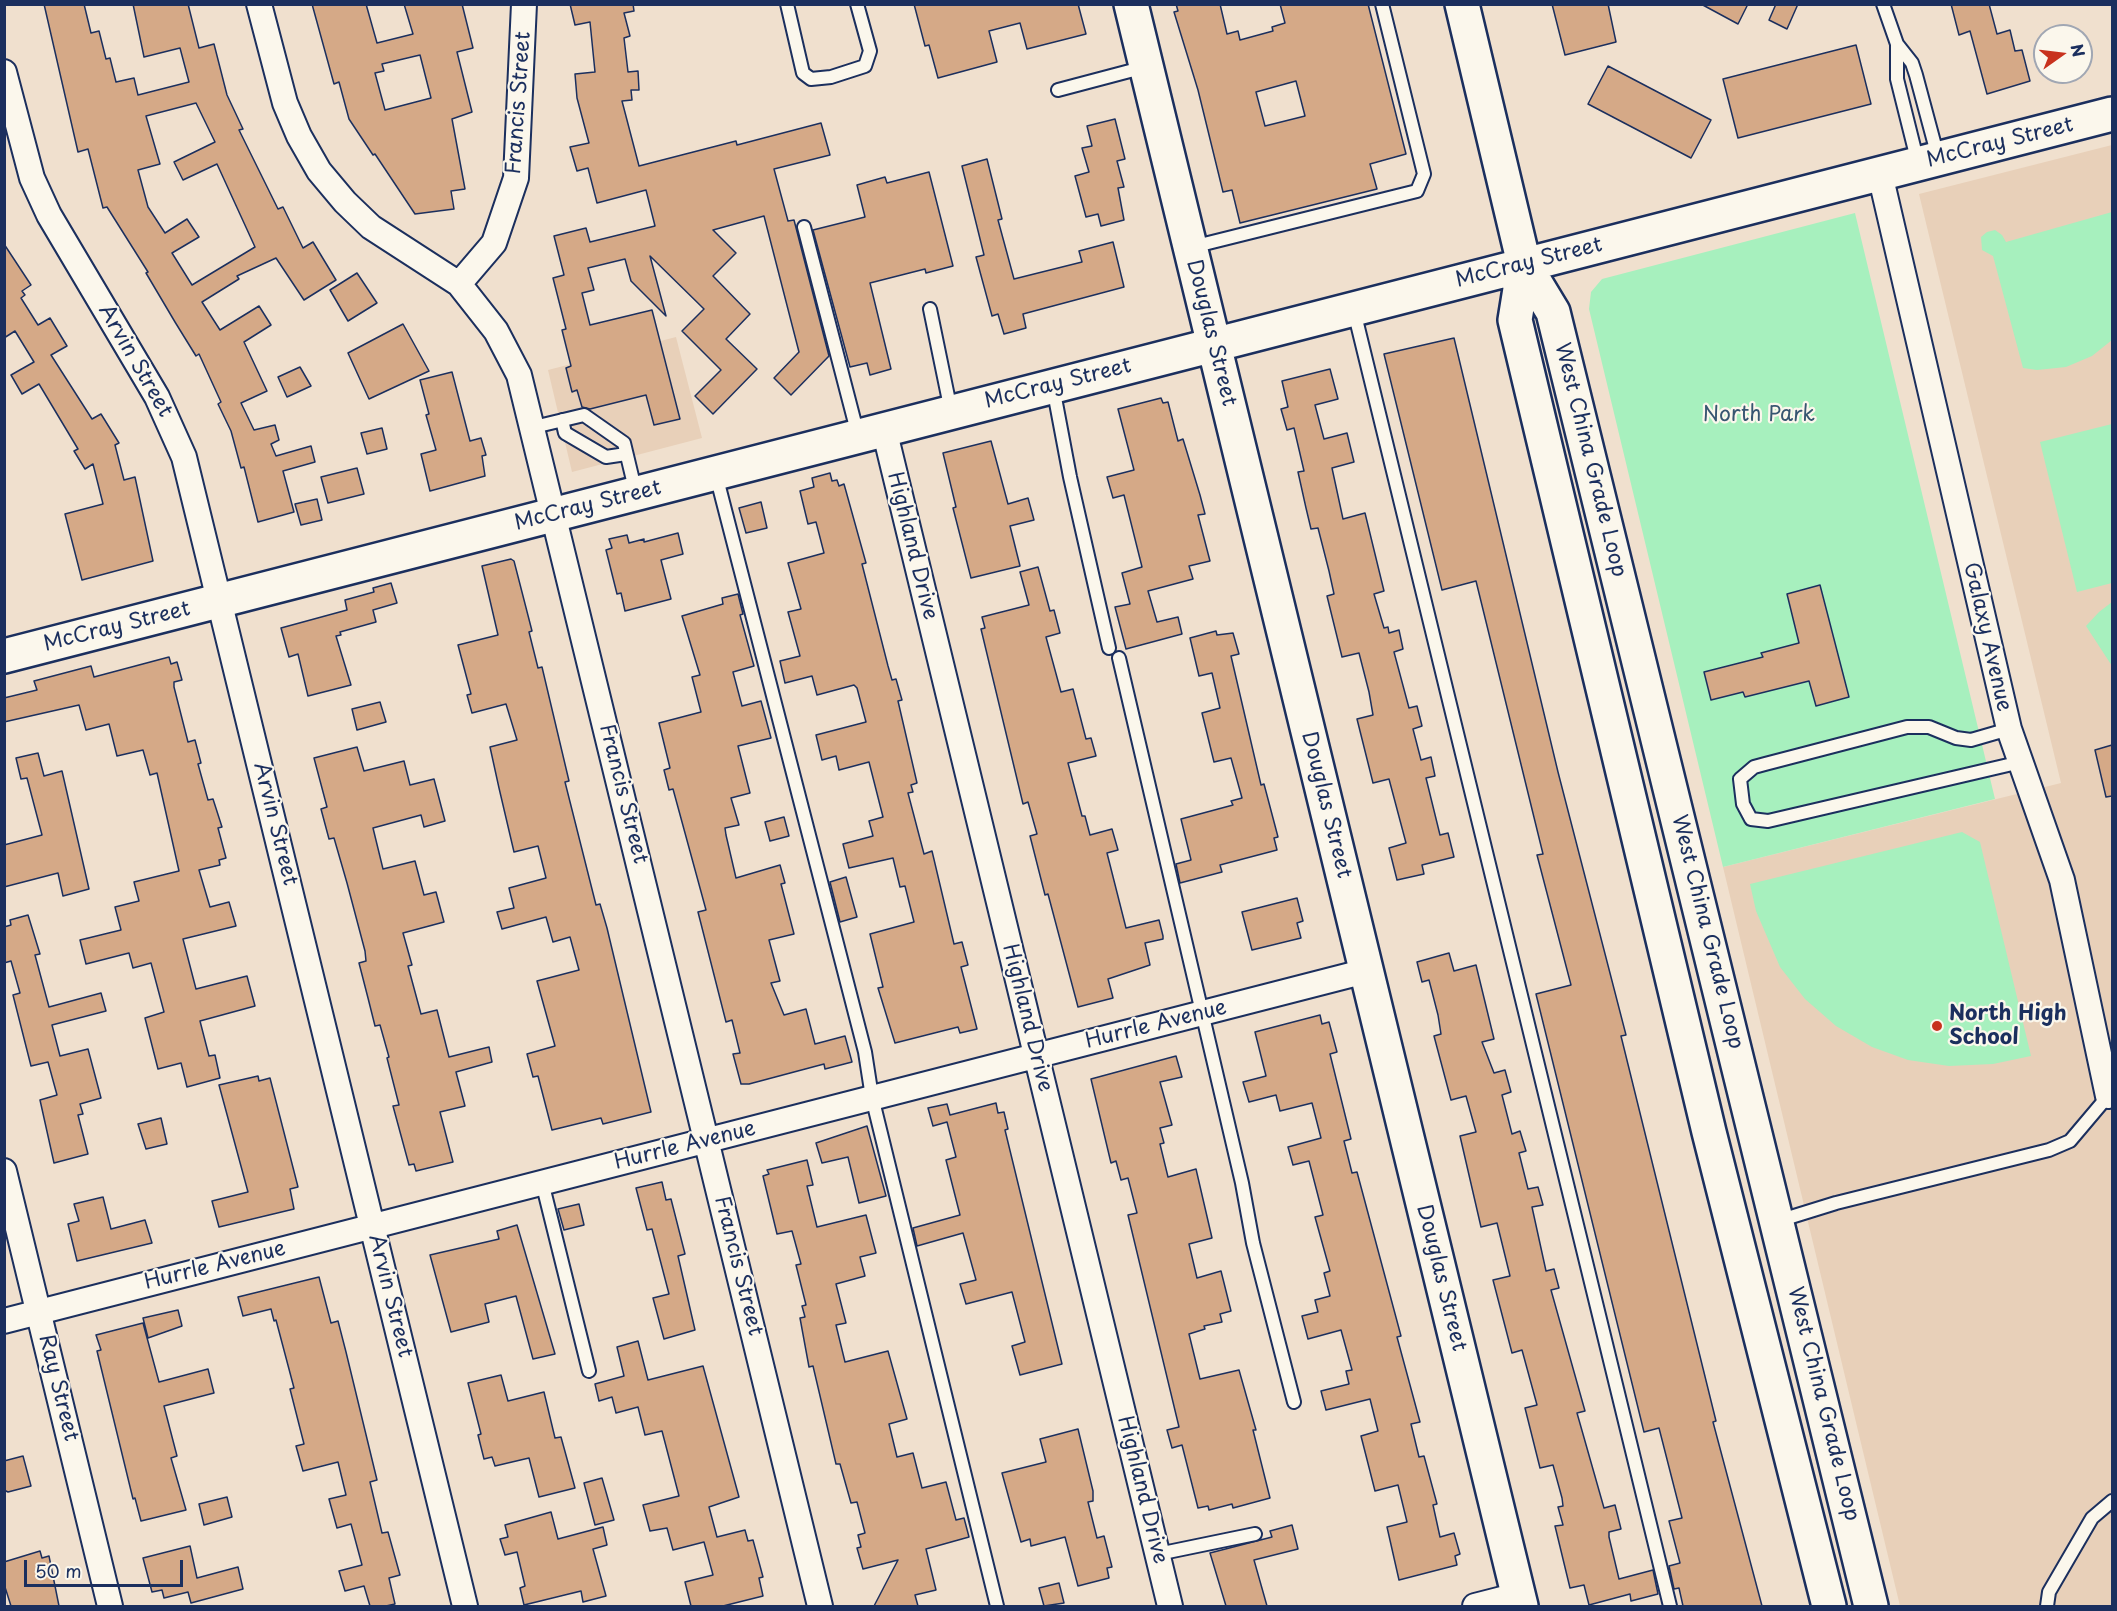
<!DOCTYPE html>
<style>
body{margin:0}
#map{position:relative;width:2117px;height:1611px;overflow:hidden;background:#f0e0ce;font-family:"Playpen Sans",sans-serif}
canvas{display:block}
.frame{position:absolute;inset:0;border:6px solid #1b2f5e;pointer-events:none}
.north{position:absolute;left:2033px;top:24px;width:60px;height:60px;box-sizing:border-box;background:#fbf7ec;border:2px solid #a1a7b3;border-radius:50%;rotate:76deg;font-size:16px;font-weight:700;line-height:24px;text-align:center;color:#1b2f5e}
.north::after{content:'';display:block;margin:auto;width:21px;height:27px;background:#c8321e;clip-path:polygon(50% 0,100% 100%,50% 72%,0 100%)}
.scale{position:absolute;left:24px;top:1560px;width:159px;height:27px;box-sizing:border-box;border:3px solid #1b2f5e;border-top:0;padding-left:8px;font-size:18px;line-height:21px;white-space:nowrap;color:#1b2f5e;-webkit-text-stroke:4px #fbf7ec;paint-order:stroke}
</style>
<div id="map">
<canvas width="2117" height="1611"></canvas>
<div class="frame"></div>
<div class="north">N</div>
<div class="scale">50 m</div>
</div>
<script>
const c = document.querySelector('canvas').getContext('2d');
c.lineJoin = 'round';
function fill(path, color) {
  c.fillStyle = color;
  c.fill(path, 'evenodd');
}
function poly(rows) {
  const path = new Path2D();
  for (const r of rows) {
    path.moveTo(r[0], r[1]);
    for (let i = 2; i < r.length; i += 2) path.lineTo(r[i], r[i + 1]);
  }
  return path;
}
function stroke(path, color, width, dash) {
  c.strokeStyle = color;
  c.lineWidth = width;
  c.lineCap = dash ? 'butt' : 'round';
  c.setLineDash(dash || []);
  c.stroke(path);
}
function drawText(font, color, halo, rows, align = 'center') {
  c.font = font + ' "Playpen Sans",sans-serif';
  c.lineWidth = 4.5;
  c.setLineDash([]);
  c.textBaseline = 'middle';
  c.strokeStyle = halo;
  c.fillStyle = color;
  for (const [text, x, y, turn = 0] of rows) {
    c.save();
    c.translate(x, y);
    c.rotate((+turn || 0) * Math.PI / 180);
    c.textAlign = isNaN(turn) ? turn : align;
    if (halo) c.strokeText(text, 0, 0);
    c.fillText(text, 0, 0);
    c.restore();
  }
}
fill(poly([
 [2112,145,2112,1606,1900,1606,1723,867,2061,783,1919,194],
 [676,337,702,438,572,472,548,370]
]), '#e8d0b9');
fill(poly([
 [2112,212,2112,340,2092,356,2066,367,2037,370,2023,368,1993,256,1982,250,1981,237,1987,232,1995,230,2002,235,2006,242],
 [1855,213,1995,799,1723,867,1589,309,1591,292,1602,279],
 [2112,424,2112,583,2077,592,2040,442],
 [2112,602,2112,666,2086,626,2099,612],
 [1962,832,1980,842,2031,1056,1993,1064,1949,1066,1908,1060,1872,1047,1836,1026,1805,999,1780,967,1756,911,1750,884]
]), '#a7f0be');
const building = poly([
 [44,4,84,4,91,33,99,31,106,59,110,58,116,82,134,78,138,95,189,82,180,48,144,57,133,4,188,4,199,48,214,44,227,95,243,129,239,130,278,209,283,207,303,248,313,242,336,280,304,300,276,258,237,276,239,279,202,302,220,330,259,306,271,325,244,342,267,391,241,403,254,430,275,425,279,440,271,444,276,456,311,446,315,462,283,471,294,512,258,522,244,467,241,468,231,431,218,404,221,402,199,354,196,356,175,322,146,273,148,272,107,207,103,208,88,149,78,152,44,4],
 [196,103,215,142,174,162,183,180,217,164,255,247,192,285,172,253,199,237,187,219,165,233,148,207,138,170,160,164,146,116,196,103],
 [312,4,366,4,377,43,413,34,404,4,462,4,473,48,457,52,472,112,452,119,465,189,451,191,454,209,415,214,375,154,373,155,349,119,339,82,334,84,312,4],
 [420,55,431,98,385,110,375,73,384,71,382,64,420,55],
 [570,4,633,4,634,11,624,13,630,36,624,38,628,72,638,71,639,90,631,90,632,100,622,101,639,166,736,141,737,145,821,123,830,155,774,169,788,221,794,220,829,356,791,395,774,378,799,352,764,216,713,230,736,253,713,276,750,314,726,339,757,369,713,414,695,396,721,370,682,331,704,309,650,256,666,316,631,281,625,259,588,268,594,290,582,293,590,325,652,310,680,419,654,425,646,395,590,409,582,407,577,390,572,392,566,368,571,366,562,330,566,329,553,278,564,275,554,236,586,228,590,242,655,226,646,190,597,203,588,168,577,171,570,147,589,143,577,98,575,74,595,72,590,22,575,25,570,4],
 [914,4,1078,4,1086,34,1027,49,1020,23,989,31,997,62,938,78,929,45,925,46,914,4],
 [1176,4,1220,4,1227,34,1238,31,1240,40,1273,31,1272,27,1285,23,1280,4,1368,4,1406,154,1370,164,1377,189,1240,223,1232,190,1223,192,1198,90,1174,12,1178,11,1176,4],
 [1296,81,1305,116,1265,126,1256,92,1296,81],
 [1552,4,1608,4,1616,42,1565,55,1552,4],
 [1701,4,1748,4,1738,24,1701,4],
 [1776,4,1798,4,1787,29,1769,20,1776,4],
 [1951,4,1989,4,1997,34,2010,30,2015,51,2022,50,2030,81,1987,94,1970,31,1959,35,1951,4],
 [1856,45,1871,104,1738,138,1723,79,1856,45],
 [1608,66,1711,120,1691,158,1588,104,1608,66],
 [1115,119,1125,159,1117,161,1124,187,1118,188,1124,220,1101,226,1098,214,1086,217,1075,176,1089,172,1082,148,1092,146,1087,126,1115,119],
 [987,159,1002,219,998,220,1014,279,1082,262,1079,251,1113,242,1124,287,1023,314,1026,328,1004,334,998,314,992,316,976,257,984,255,962,166,987,159],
 [929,172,953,266,926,273,925,269,870,283,891,369,870,375,867,363,850,367,813,230,865,217,857,185,885,177,887,183,929,172],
 [4,244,31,285,22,291,25,295,21,298,38,325,50,318,67,346,51,355,92,419,101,414,119,443,115,445,124,480,135,477,153,561,82,580,65,514,103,504,93,464,85,469,74,451,78,449,39,384,22,394,11,375,34,362,15,331,4,338,4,244],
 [357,273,377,303,348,321,330,290,357,273],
 [403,324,429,371,369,399,348,353,403,324],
 [1454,338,1558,772,1626,1035,1621,1036,1716,1421,1713,1422,1762,1606,1683,1606,1679,1588,1674,1589,1669,1566,1680,1563,1669,1521,1682,1518,1659,1428,1644,1432,1536,994,1571,985,1537,855,1543,854,1476,581,1442,590,1384,354,1454,338],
 [300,367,311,386,287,397,278,377,300,367],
 [1330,369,1338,399,1315,405,1324,439,1347,433,1354,462,1332,468,1343,519,1365,513,1384,591,1374,594,1384,628,1388,627,1389,633,1399,630,1403,649,1394,652,1409,708,1417,706,1422,726,1413,729,1421,760,1431,757,1435,776,1426,778,1440,835,1448,833,1454,857,1422,865,1424,874,1397,880,1389,848,1406,843,1389,779,1373,783,1357,719,1373,715,1369,692,1359,653,1342,657,1327,596,1334,594,1329,571,1318,528,1311,529,1306,508,1298,472,1304,471,1294,428,1287,430,1281,409,1288,407,1282,381,1330,369],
 [452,372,470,441,481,438,486,455,482,456,485,476,430,491,421,454,436,450,426,415,429,414,420,380,452,372],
 [1161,398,1163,403,1168,402,1178,441,1183,439,1200,495,1205,514,1198,515,1210,561,1189,566,1193,579,1148,591,1157,622,1178,617,1182,634,1126,649,1115,607,1130,604,1122,573,1142,567,1124,495,1113,498,1107,477,1134,470,1118,409,1161,398],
 [382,428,387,449,367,454,361,433,382,428],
 [991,441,1008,504,1028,498,1034,520,1010,526,1020,566,971,578,953,508,956,507,943,453,991,441],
 [357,468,364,494,328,503,321,477,357,468],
 [830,473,832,481,837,480,839,486,844,484,866,563,862,564,888,666,892,680,896,679,902,700,898,701,917,783,911,785,913,792,908,793,924,854,932,851,954,944,962,942,968,965,961,967,977,1029,960,1033,958,1027,895,1043,878,988,883,987,870,934,914,922,905,886,900,887,893,858,849,868,843,844,873,836,869,821,883,817,869,762,839,770,836,756,822,760,816,735,866,722,857,688,854,685,817,695,812,676,785,683,780,661,800,656,788,612,801,609,788,563,824,553,816,522,808,524,800,491,814,487,812,478,830,473],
 [317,499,322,520,301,525,295,504,317,499],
 [761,502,767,528,746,533,739,508,761,502],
 [678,533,683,554,661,560,671,599,625,611,621,593,617,594,606,550,612,548,609,539,627,535,629,543,644,539,644,542,678,533],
 [511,559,514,561,532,631,529,632,538,668,542,667,569,781,565,782,596,905,600,904,607,928,651,1112,603,1124,601,1118,552,1130,538,1076,533,1077,527,1054,555,1046,537,981,579,970,570,937,553,942,546,917,502,929,497,912,514,908,509,888,546,878,538,846,514,852,499,788,490,747,517,740,506,704,472,713,467,695,471,694,458,645,498,635,482,566,511,559],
 [1038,567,1050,611,1054,610,1060,633,1046,637,1061,692,1073,689,1086,739,1091,738,1096,756,1068,763,1082,816,1085,816,1090,835,1112,829,1118,850,1107,853,1126,928,1159,920,1163,936,1163,939,1145,943,1150,965,1108,979,1113,998,1078,1007,1048,894,1045,895,1030,836,1037,834,1028,802,1023,804,981,629,985,628,982,617,1029,605,1020,572,1038,567],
 [391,583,397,603,373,610,376,622,340,632,341,635,336,636,351,685,308,696,298,654,289,657,281,628,347,610,345,600,374,592,373,588,391,583],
 [1820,585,1849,697,1816,706,1809,681,1745,697,1743,692,1711,700,1704,672,1763,657,1761,653,1799,643,1787,594,1820,585],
 [738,594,743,614,740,615,754,666,733,672,742,706,761,701,771,738,738,746,750,793,731,798,739,825,725,828,726,835,736,878,780,865,785,883,781,884,794,934,769,940,780,981,771,983,784,1015,806,1009,815,1044,845,1036,852,1062,825,1069,824,1064,749,1084,741,1084,733,1054,740,1053,732,1020,726,1022,698,912,706,910,673,789,669,790,664,770,670,768,659,723,701,712,692,677,700,675,682,616,723,604,722,598,738,594],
 [1216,631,1217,635,1233,633,1239,654,1231,656,1261,785,1264,784,1278,837,1274,838,1277,850,1220,865,1222,872,1180,883,1176,864,1191,860,1181,819,1233,805,1231,801,1242,798,1231,758,1214,762,1202,713,1220,708,1212,673,1199,676,1190,638,1216,631],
 [169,657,171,664,177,662,182,680,174,682,174,687,188,742,195,740,201,763,198,764,208,800,213,799,222,827,218,828,226,858,219,860,220,865,199,870,210,907,229,902,236,926,183,939,196,989,247,976,255,1006,200,1021,209,1056,215,1055,220,1078,187,1087,181,1063,158,1069,145,1018,164,1012,151,963,133,968,129,953,86,964,80,940,121,930,115,907,139,901,134,882,179,871,157,773,150,775,143,750,117,756,109,724,86,730,79,705,4,722,4,698,37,690,34,681,91,666,94,677,169,657],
 [380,702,386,722,357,730,352,709,380,702],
 [2112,745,2112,796,2106,797,2095,750,2112,745],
 [357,747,364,771,404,761,410,785,434,779,445,821,424,827,421,815,373,828,383,869,415,861,424,895,436,892,444,922,403,933,412,965,408,966,421,1014,437,1010,449,1057,489,1047,492,1062,456,1072,465,1106,440,1112,453,1162,416,1171,414,1164,409,1165,393,1106,399,1105,387,1058,389,1057,380,1025,375,1026,368,998,359,963,366,961,365,951,347,883,334,838,329,839,321,809,327,807,314,758,357,747],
 [38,753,44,776,62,771,89,889,63,896,58,873,4,887,4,845,42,835,27,778,21,779,16,758,38,753],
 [784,817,789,836,770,841,765,822,784,817],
 [846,877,857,917,840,922,830,882,846,877],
 [1297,898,1303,921,1297,923,1301,938,1252,950,1242,912,1297,898],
 [28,915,40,954,35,955,49,1007,101,993,106,1011,52,1025,60,1056,88,1049,101,1098,80,1104,83,1114,78,1115,88,1154,54,1163,40,1100,57,1095,48,1062,31,1066,13,995,20,993,11,961,4,963,4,927,11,925,10,920,28,915],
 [1449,953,1454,971,1476,965,1494,1039,1482,1042,1494,1073,1505,1070,1511,1092,1502,1095,1512,1134,1520,1131,1526,1151,1519,1153,1528,1189,1538,1187,1543,1205,1532,1207,1546,1271,1554,1269,1559,1288,1551,1290,1585,1411,1577,1413,1604,1508,1615,1505,1621,1529,1609,1532,1609,1537,1619,1579,1653,1570,1658,1594,1631,1601,1630,1594,1589,1605,1584,1585,1570,1588,1555,1526,1563,1525,1558,1507,1563,1506,1562,1498,1553,1465,1540,1468,1525,1408,1537,1405,1522,1350,1512,1353,1493,1280,1510,1276,1497,1223,1481,1227,1460,1136,1476,1132,1466,1096,1451,1100,1434,1036,1441,1034,1438,1015,1429,980,1422,982,1417,962,1449,953],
 [1320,1015,1322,1024,1329,1022,1337,1052,1330,1054,1351,1139,1344,1141,1352,1173,1357,1172,1401,1336,1397,1337,1420,1422,1411,1424,1419,1457,1424,1456,1437,1504,1433,1505,1440,1537,1454,1533,1460,1554,1455,1556,1457,1565,1399,1580,1387,1527,1407,1522,1398,1485,1375,1491,1361,1436,1378,1431,1370,1399,1326,1410,1321,1391,1349,1384,1346,1371,1352,1370,1341,1330,1308,1339,1302,1316,1318,1312,1315,1300,1330,1296,1324,1273,1330,1271,1315,1217,1323,1215,1309,1161,1293,1165,1288,1147,1321,1138,1312,1103,1280,1111,1276,1095,1249,1102,1243,1082,1266,1076,1255,1032,1320,1015],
 [1176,1056,1182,1077,1160,1082,1172,1125,1160,1128,1164,1143,1160,1144,1168,1177,1196,1169,1212,1238,1189,1244,1197,1278,1221,1271,1231,1311,1220,1314,1222,1322,1204,1326,1205,1329,1189,1334,1200,1379,1239,1370,1256,1430,1253,1430,1270,1498,1233,1508,1232,1504,1209,1510,1208,1506,1198,1508,1182,1445,1172,1448,1167,1430,1179,1427,1128,1215,1137,1213,1128,1178,1121,1180,1116,1161,1111,1163,1091,1079,1176,1056],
 [258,1076,259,1081,270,1078,298,1187,290,1189,294,1209,219,1227,212,1201,248,1192,219,1085,258,1076],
 [996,1103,998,1113,1004,1112,1008,1129,1005,1130,1062,1364,1020,1375,1012,1346,1025,1342,1012,1292,966,1304,960,1284,976,1280,963,1233,917,1246,913,1228,960,1215,946,1160,956,1157,947,1122,933,1126,928,1108,947,1104,950,1115,996,1103],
 [161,1118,167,1144,146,1149,138,1124,161,1118],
 [867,1126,886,1196,859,1203,848,1157,822,1163,816,1143,867,1126],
 [807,1160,813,1185,807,1186,817,1227,866,1215,876,1253,860,1257,865,1276,836,1284,846,1323,836,1325,845,1362,888,1351,907,1419,889,1424,897,1457,913,1453,922,1488,946,1482,956,1520,964,1518,969,1537,926,1549,936,1590,915,1595,918,1606,874,1606,898,1560,863,1569,857,1548,861,1547,858,1535,865,1533,857,1502,851,1503,840,1464,836,1464,813,1366,809,1367,800,1318,805,1317,802,1306,806,1305,796,1265,801,1264,792,1231,777,1234,763,1176,769,1174,767,1170,807,1160],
 [662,1182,666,1200,671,1199,685,1254,678,1256,695,1330,664,1339,653,1298,669,1294,652,1229,647,1230,636,1188,662,1182],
 [103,1197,111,1229,145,1220,152,1243,77,1261,68,1224,79,1221,74,1204,103,1197],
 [579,1204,584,1225,564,1230,558,1209,579,1204],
 [517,1225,555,1354,533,1359,516,1296,485,1304,489,1322,451,1332,430,1255,499,1239,497,1231,517,1225],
 [319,1277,331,1323,338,1321,346,1352,377,1480,370,1482,382,1533,388,1532,400,1575,389,1578,395,1604,386,1606,370,1606,364,1586,345,1591,339,1571,362,1565,351,1524,337,1528,329,1499,346,1495,338,1462,303,1471,296,1446,304,1444,290,1389,294,1388,276,1320,274,1321,271,1309,243,1316,238,1297,319,1277],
 [178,1310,182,1326,148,1338,143,1318,178,1310],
 [143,1323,159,1382,208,1369,214,1393,164,1406,177,1456,171,1458,186,1510,141,1521,135,1498,133,1499,97,1351,101,1350,96,1335,143,1323],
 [638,1341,648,1380,703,1366,739,1497,709,1507,717,1537,745,1530,748,1541,753,1540,763,1577,759,1578,763,1596,723,1606,691,1606,685,1582,713,1575,704,1542,673,1550,667,1528,650,1531,643,1505,679,1496,662,1431,645,1435,638,1407,616,1413,612,1397,599,1401,595,1384,624,1376,617,1347,638,1341],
 [501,1375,508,1401,544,1392,555,1438,561,1437,575,1488,539,1497,529,1458,495,1466,492,1457,484,1459,478,1435,481,1434,468,1383,501,1375],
 [1078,1429,1093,1491,1093,1501,1088,1502,1097,1538,1104,1536,1112,1567,1107,1568,1109,1578,1078,1586,1065,1537,1031,1546,1030,1539,1021,1542,1002,1473,1046,1462,1040,1439,1078,1429],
 [23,1456,31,1486,8,1492,4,1490,4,1461,23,1456],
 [602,1478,614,1520,595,1525,584,1483,602,1478],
 [227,1497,232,1517,204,1525,199,1504,227,1497],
 [551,1512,558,1539,603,1527,607,1545,593,1549,606,1596,583,1602,581,1591,524,1605,520,1588,525,1586,517,1552,505,1555,500,1539,508,1537,505,1525,551,1512],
 [1292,1525,1298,1549,1254,1560,1267,1606,1226,1606,1210,1553,1272,1537,1270,1531,1292,1525],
 [190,1546,197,1578,238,1567,243,1589,191,1603,188,1592,164,1598,162,1590,152,1592,143,1558,190,1546],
 [40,1551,42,1558,49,1556,59,1606,11,1606,4,1584,4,1562,40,1551],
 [1059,1583,1064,1603,1044,1606,1039,1588,1059,1583]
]);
fill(building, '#d5a987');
stroke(building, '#1b2f5e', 1.5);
const lane = poly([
 [787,4,803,73,811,79,831,77,865,66,870,51,857,4],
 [1883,4,1897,44],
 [1058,90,1145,67],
 [1918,163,1897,79,1897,44,1912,63,1916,75,1938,157],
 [804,227,858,435],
 [1192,247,1417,191,1424,174,1382,4],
 [930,309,951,411],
 [1354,311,1670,1606],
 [1053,387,1070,477,1109,648],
 [562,420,565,433,606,457,626,454],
 [534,427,584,415,624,443,636,493],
 [716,475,865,1052,872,1097,997,1606],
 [1119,658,1242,1183,1253,1243,1294,1402],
 [2009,729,1971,740,1956,738,1929,727,1907,727,1765,764,1754,767,1740,779,1743,804,1751,819,1768,821,2021,762],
 [542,1182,589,1371],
 [1778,1221,1836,1203,2049,1150,2070,1141,2108,1096],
 [1158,1554,1255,1534],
 [2047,1606,2049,1592,2092,1518,2112,1501]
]);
const street = poly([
 [259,4,285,103,299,136,319,171,345,202,371,227,459,284],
 [524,4,516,178,494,243,459,284,496,331,519,375,820,1606],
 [4,72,32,178,49,215,157,397,184,457,465,1606],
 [1880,174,2009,729,2062,880,2108,1096],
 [884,429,1170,1606],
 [4,1171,110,1606],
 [4,1321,1366,971],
 [1475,1606,1518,1595]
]);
const secondary = poly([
 [1131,4,1521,1606],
 [1462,4,1524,264,1553,312,1871,1606],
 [1524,264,1515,320,1709,1132,1829,1606],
 [4,656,2112,114]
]);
stroke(lane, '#1b2f5e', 16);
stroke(street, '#1b2f5e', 28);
stroke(secondary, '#1b2f5e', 38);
stroke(lane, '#fbf7ec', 12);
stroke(street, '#fbf7ec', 24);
stroke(secondary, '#fbf7ec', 33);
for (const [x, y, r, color] of [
 [1937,1026,6,"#c8321e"]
]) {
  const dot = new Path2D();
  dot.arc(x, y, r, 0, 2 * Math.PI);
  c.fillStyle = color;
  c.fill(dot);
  stroke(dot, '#fbf7ec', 2);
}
drawText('21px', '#1b2f5e', '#fbf7ec', [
 ["Francis Street",519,103,-86],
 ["McCray Street",2000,143,-14],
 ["McCray Street",1529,263,-14],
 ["Douglas Street",1211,333,76],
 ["Arvin Street",135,361,60],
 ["McCray Street",1058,384,-14],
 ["West China Grade Loop",1590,460,76],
 ["McCray Street",588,506,-14],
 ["Highland Drive",912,546,76],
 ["McCray Street",117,627,-14],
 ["Galaxy Avenue",1987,637,77],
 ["Francis Street",623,794,76],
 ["Douglas Street",1326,805,76],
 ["Arvin Street",275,824,76],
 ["West China Grade Loop",1707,932,76],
 ["Highland Drive",1027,1018,76],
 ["Hurrle Avenue",1156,1025,-14],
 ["Hurrle Avenue",685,1146,-14],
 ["Hurrle Avenue",215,1266,-14],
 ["Francis Street",738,1266,76],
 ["Douglas Street",1441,1278,76],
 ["Arvin Street",390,1296,76],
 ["Ray Street",58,1388,76],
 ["West China Grade Loop",1823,1404,76],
 ["Highland Drive",1142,1490,76]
]);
drawText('21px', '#375671', '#fbf7ec', [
 ["North Park",1759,415]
]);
drawText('bold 21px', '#1b2f5e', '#fbf7ec', [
 ["North High",1949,1014],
 ["School",1949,1038]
], 'left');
</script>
